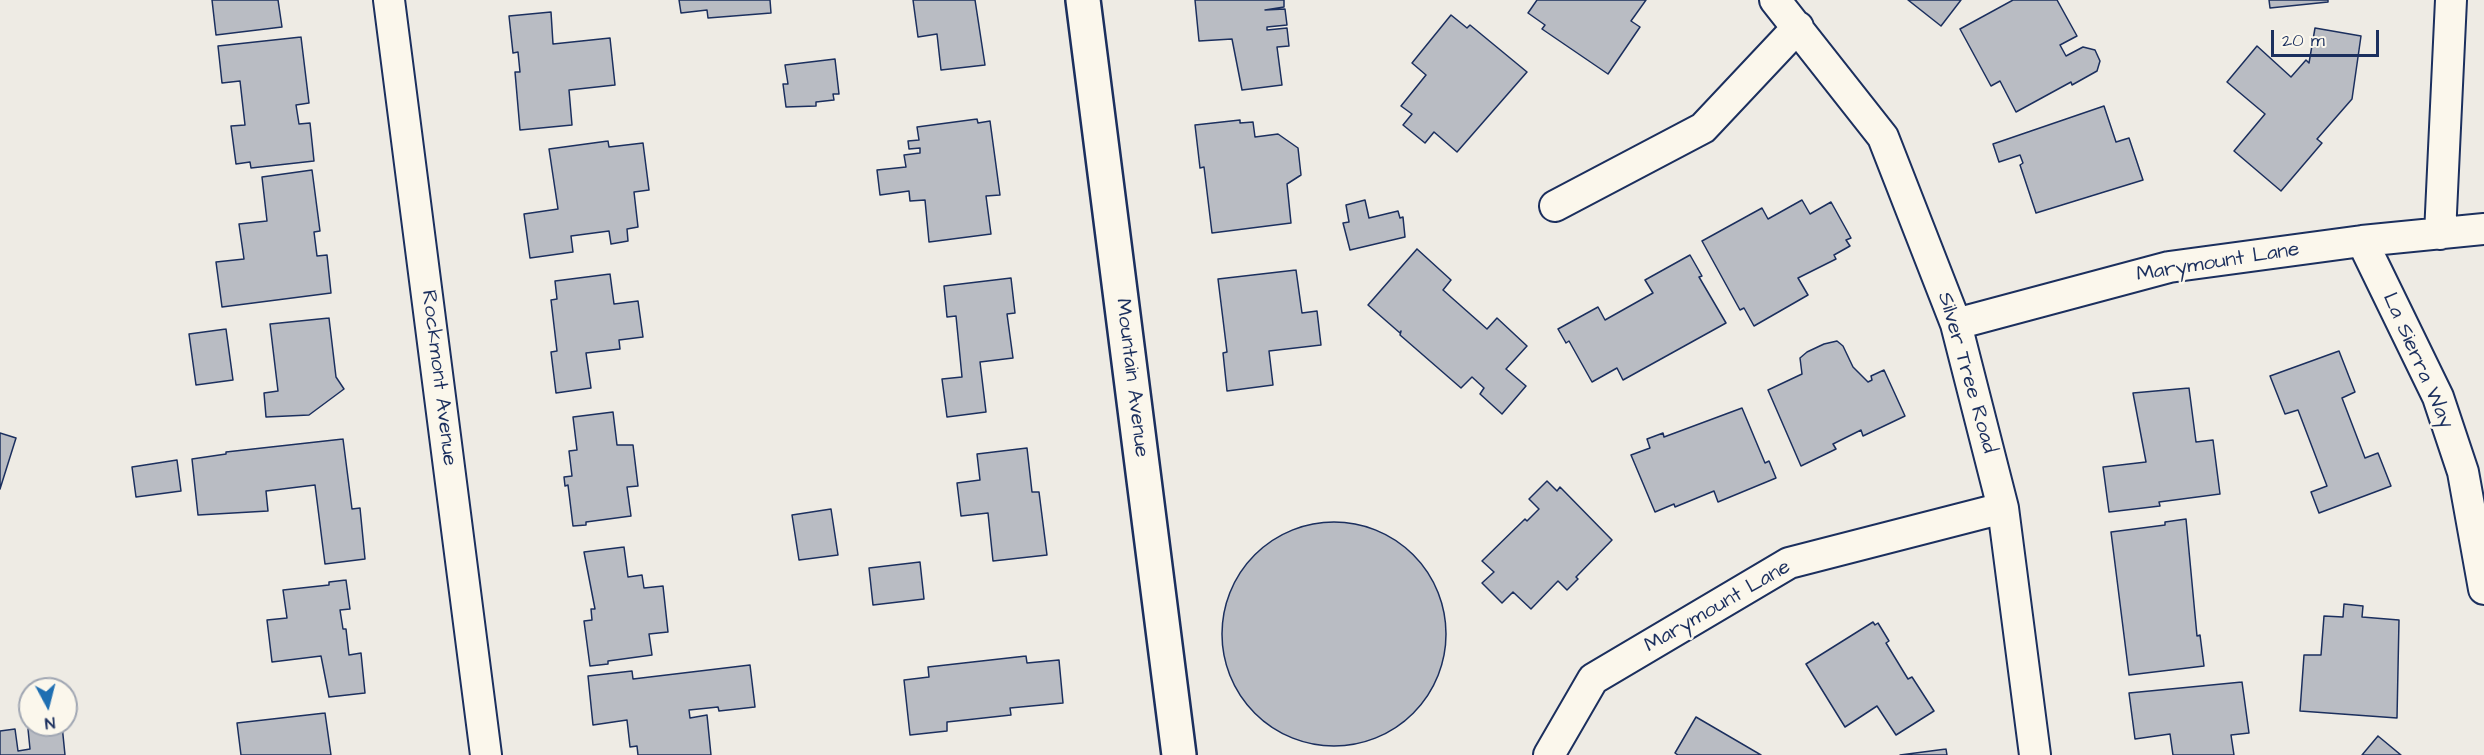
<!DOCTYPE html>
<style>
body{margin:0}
#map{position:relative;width:2484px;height:755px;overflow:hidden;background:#eeebe4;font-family:"Architects Daughter",sans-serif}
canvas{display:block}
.north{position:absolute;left:18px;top:677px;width:60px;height:60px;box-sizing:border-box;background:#fbf7ec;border:2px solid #a1a7b3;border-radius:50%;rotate:173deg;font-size:16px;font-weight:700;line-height:24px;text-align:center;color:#1b2f5e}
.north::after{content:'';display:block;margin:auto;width:21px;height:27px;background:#1f6fb2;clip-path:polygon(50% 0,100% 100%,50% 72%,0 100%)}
.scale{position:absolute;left:2271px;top:30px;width:108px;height:27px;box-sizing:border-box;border:3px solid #1b2f5e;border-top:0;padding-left:8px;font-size:18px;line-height:21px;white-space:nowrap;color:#1b2f5e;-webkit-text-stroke:4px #fbf7ec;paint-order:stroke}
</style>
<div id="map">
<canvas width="2484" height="755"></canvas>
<div class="north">N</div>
<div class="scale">20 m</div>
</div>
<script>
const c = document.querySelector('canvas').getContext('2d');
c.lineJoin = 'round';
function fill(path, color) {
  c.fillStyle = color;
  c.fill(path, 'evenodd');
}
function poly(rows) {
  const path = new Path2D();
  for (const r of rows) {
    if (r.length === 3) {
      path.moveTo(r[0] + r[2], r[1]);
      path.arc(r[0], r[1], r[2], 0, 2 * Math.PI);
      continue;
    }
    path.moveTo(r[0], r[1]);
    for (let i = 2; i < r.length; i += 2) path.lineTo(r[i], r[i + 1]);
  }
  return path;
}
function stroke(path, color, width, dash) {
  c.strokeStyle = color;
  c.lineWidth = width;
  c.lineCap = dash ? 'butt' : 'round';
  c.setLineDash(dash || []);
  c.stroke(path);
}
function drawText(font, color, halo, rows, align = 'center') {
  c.font = font + ' "Architects Daughter",sans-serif';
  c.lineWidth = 5;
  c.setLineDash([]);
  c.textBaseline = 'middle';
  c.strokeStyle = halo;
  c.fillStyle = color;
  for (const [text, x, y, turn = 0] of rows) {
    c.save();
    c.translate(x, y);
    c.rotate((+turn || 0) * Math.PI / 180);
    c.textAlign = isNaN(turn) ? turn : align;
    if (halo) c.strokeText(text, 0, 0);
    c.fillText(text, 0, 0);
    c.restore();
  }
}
const building = poly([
 [212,0,278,0,282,27,216,35,212,0],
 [679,0,770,0,771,13,708,18,707,10,681,13,679,0],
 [913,0,975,0,985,65,941,70,937,34,918,37,913,0],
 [1195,0,1284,0,1284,7,1265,10,1285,9,1287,25,1267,27,1267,30,1287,28,1289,46,1277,47,1282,85,1242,90,1232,39,1199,41,1195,0],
 [1537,0,1646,0,1631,21,1640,27,1608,74,1542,29,1545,25,1528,13,1537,0],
 [1908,0,1961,0,1941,26,1908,0],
 [2013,0,2057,0,2077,36,2060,45,2066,56,2083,47,2095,50,2100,61,2097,71,2072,85,2071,82,2016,112,2000,81,1991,86,1960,29,2013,0],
 [2269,0,2328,0,2328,2,2270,8,2269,0],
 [551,12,553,44,610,38,615,85,569,90,572,125,520,130,515,72,520,72,518,52,513,53,509,16,551,12],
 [1451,15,1467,28,1470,25,1527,72,1457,152,1434,132,1425,143,1403,125,1412,114,1401,106,1426,75,1412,63,1451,15],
 [2315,28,2361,36,2352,99,2317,139,2322,143,2281,191,2234,151,2265,114,2227,82,2257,46,2291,77,2306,60,2309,63,2315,28],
 [301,37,309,103,296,105,299,124,310,123,314,161,251,168,250,162,236,164,231,126,245,125,240,81,222,83,218,46,301,37],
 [835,59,839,94,833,94,834,100,816,102,816,106,786,107,783,84,788,84,785,65,835,59],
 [2104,106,2116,142,2129,138,2143,180,2036,213,2020,165,2023,163,2020,155,1999,162,1993,144,2104,106],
 [977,119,978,123,990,121,1000,195,986,196,991,234,929,242,925,200,910,201,909,191,880,195,877,170,906,167,904,155,920,153,920,148,909,149,908,141,919,140,917,127,977,119],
 [1240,120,1240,123,1253,122,1255,137,1278,134,1298,148,1301,175,1287,184,1291,223,1212,233,1204,167,1200,168,1195,125,1240,120],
 [608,141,609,147,643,143,649,190,634,192,638,227,627,229,628,241,611,244,609,231,571,236,573,252,530,258,524,214,558,209,549,149,608,141],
 [312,170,320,231,314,232,317,256,327,255,331,293,222,307,216,262,244,259,239,224,267,221,262,177,312,170],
 [1365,200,1369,218,1398,211,1400,218,1403,217,1405,237,1350,250,1343,223,1349,222,1346,205,1365,200],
 [1802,200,1810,214,1831,202,1851,238,1846,240,1850,246,1834,255,1836,259,1798,278,1808,295,1754,326,1744,308,1740,310,1702,241,1762,208,1768,219,1802,200],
 [1417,249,1451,280,1443,290,1487,329,1497,318,1527,346,1506,369,1526,386,1502,414,1480,394,1484,388,1472,377,1461,388,1400,335,1401,331,1400,333,1368,305,1417,249],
 [1690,255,1702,276,1699,277,1726,323,1623,380,1617,368,1592,382,1569,341,1566,343,1558,329,1598,307,1605,320,1653,293,1645,280,1690,255],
 [1296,270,1302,313,1317,311,1321,345,1269,351,1273,385,1227,391,1223,353,1227,352,1218,279,1296,270],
 [610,274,614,304,638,301,643,337,619,340,620,349,586,353,591,388,556,393,551,352,557,351,551,300,557,299,555,281,610,274],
 [1011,278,1015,313,1007,314,1013,358,980,362,986,412,947,417,942,379,962,377,956,316,947,317,944,286,1011,278],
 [329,318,336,377,344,389,309,415,266,417,264,393,278,391,270,324,329,318],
 [226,329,233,380,196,385,189,334,226,329],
 [1837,341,1843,346,1853,367,1868,382,1872,380,1871,376,1884,370,1905,416,1863,436,1861,430,1833,444,1836,449,1801,466,1768,390,1802,374,1800,358,1807,352,1824,344,1837,341],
 [2339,351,2355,392,2342,398,2365,458,2378,453,2391,486,2319,513,2311,492,2327,486,2298,410,2285,414,2270,376,2339,351],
 [2189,388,2196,442,2213,440,2220,494,2159,502,2160,506,2109,512,2103,467,2146,462,2133,393,2189,388],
 [1742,408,1765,463,1769,461,1776,478,1718,502,1714,491,1675,507,1674,504,1655,512,1631,455,1650,448,1647,439,1663,433,1664,437,1742,408],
 [613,412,617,445,633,445,638,486,627,487,631,516,586,522,586,525,573,526,568,485,565,486,564,477,572,476,569,451,577,450,573,417,613,412],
 [0,433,16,438,0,489,0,433],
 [343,439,352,509,360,508,365,559,325,564,315,485,266,491,268,511,198,515,192,459,226,454,226,452,343,439],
 [1027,448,1032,492,1039,492,1047,555,993,561,988,513,961,516,957,483,980,480,977,454,1027,448],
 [177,460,181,491,136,497,132,467,177,460],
 [1547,481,1557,491,1560,487,1612,540,1576,577,1578,579,1567,590,1558,581,1531,609,1513,592,1502,603,1482,583,1494,572,1482,561,1525,519,1527,521,1539,509,1529,499,1547,481],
 [831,509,838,555,799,560,792,515,831,509],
 [2186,519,2197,636,2200,635,2204,666,2129,675,2111,532,2165,525,2165,522,2186,519],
 [1334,634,112],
 [624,547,628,577,642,575,644,588,663,586,668,632,649,634,652,655,608,661,608,664,590,666,584,621,592,620,591,609,595,609,584,552,624,547],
 [920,562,924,599,873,605,869,568,920,562],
 [346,580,350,609,340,610,343,629,346,629,349,655,361,653,365,693,329,697,321,656,272,662,267,620,287,618,283,590,329,585,329,582,346,580],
 [2344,604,2363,606,2362,617,2399,620,2397,718,2300,711,2304,655,2321,655,2324,616,2343,617,2344,604],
 [1873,622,1875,625,1878,623,1889,641,1886,643,1908,679,1912,677,1934,711,1896,735,1877,706,1845,727,1806,664,1873,622],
 [1026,656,1027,663,1059,660,1063,703,1010,708,1011,715,947,722,947,731,910,735,904,680,929,677,928,667,1026,656],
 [750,665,755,707,719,711,718,707,689,710,690,718,707,715,711,755,638,755,637,746,630,747,627,720,593,725,588,676,632,671,633,679,750,665],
 [2242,682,2249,733,2231,735,2234,755,2173,755,2170,734,2135,739,2129,693,2242,682],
 [325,713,331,755,241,755,237,723,325,713],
 [1696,717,1761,755,1678,755,1675,753,1696,717],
 [62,725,65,755,0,755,0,731,15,729,18,751,30,749,28,729,62,725],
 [2378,736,2401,755,2362,755,2378,736],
 [1946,749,1947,755,1900,755,1946,749]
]);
fill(building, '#b9bcc3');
stroke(building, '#1b2f5e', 1.5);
const street = poly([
 [389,0,486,755],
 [1775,0,1883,137,1956,324,2003,508,2035,755],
 [1555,206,1703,128,1798,27],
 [2440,234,2451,0],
 [2362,241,2438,397,2463,472,2484,589],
 [1956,324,2169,267,2362,241,2484,229],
 [1549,755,1593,679,1789,563,2003,508]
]);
const secondary = poly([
 [1083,0,1179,755]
]);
stroke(street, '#1b2f5e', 34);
stroke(secondary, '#1b2f5e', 38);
stroke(street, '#fbf7ec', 30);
stroke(secondary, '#fbf7ec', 33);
drawText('21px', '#1b2f5e', '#fbf7ec', [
 ["Marymount Lane",2218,263,-9],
 ["La Sierra Way",2417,361,66],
 ["Silver Tree Road",1966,373,74],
 ["Rockmont Avenue",438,378,83],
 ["Mountain Avenue",1131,378,83],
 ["Marymount Lane",1718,607,-30]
]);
</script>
